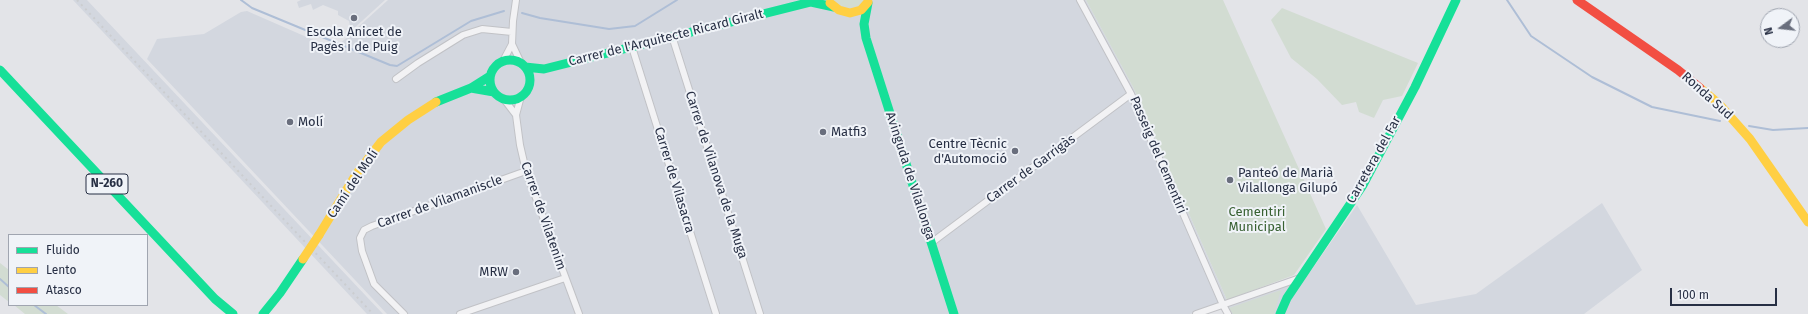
<!DOCTYPE html>
<meta charset="utf-8">
<style>
body{margin:0}
#map{position:relative;width:1808px;height:314px;overflow:hidden;background:#e3e4e8;font-family:"Fira Sans",sans-serif}
canvas{display:block}
.legend{position:absolute;left:8px;top:234px;width:140px;height:72px;box-sizing:border-box;background:#f0f3f8;border:1px solid #a0a5b0;margin:0;padding:5px 7px;list-style:none;font-size:12px;color:#272f44}
.legend li{display:flex;align-items:center;gap:8px;height:20px}
.legend b{width:20px;border:1px solid #a0a5b0}
.north{position:absolute;left:1760px;top:8px;width:40px;height:40px;box-sizing:border-box;background:#f0f3f8;border:1px solid #a0a5b0;border-radius:50%;rotate:255deg;font-size:11px;font-weight:700;line-height:16px;text-align:center;color:#272f44}
.north::after{content:'';display:block;margin:auto;width:14px;height:18px;background:#696e7d;clip-path:polygon(50% 0,100% 100%,50% 72%,0 100%)}
.scale{position:absolute;left:1670px;top:288px;width:107px;height:18px;box-sizing:border-box;border:2px solid #272f44;border-top:0;padding-left:5px;font-size:12px;line-height:14px;white-space:nowrap;color:#272f44;-webkit-text-stroke:3px #f0f3f8;paint-order:stroke}
</style>
<div id="map">
<canvas width="1808" height="314"></canvas>
<ul class="legend">
<li><b style="height:5px;background:#16e098"></b>Fluido</li>
<li><b style="height:5px;background:#ffcf43"></b>Lento</li>
<li><b style="height:5px;background:#f24e42"></b>Atasco</li>
</ul>
<div class="north">N</div>
<div class="scale">100 m</div>
</div>
<script>
const c = document.querySelector('canvas').getContext('2d');
c.lineJoin = 'round';
function fill(path, color) {
  c.fillStyle = color;
  c.fill(path, 'evenodd');
}
function poly(rows) {
  const path = new Path2D();
  for (const r of rows) {
    if (r.length === 3) {
      path.moveTo(r[0] + r[2], r[1]);
      path.arc(r[0], r[1], r[2], 0, 2 * Math.PI);
      continue;
    }
    path.moveTo(r[0], r[1]);
    for (let i = 2; i < r.length; i += 2) path.lineTo(r[i], r[i + 1]);
  }
  return path;
}
function stroke(path, color, width, dash) {
  c.strokeStyle = color;
  c.lineWidth = width;
  c.lineCap = dash ? 'butt' : 'round';
  c.setLineDash(dash || []);
  c.stroke(path);
}
function drawText(font, color, halo, rows, align = 'center') {
  c.font = font + ' "Fira Sans",sans-serif';
  c.lineWidth = 4;
  c.setLineDash([]);
  c.textBaseline = 'middle';
  c.strokeStyle = halo;
  c.fillStyle = color;
  for (const [text, x, y, turn = 0] of rows) {
    c.save();
    c.translate(x, y);
    c.rotate((+turn || 0) * Math.PI / 180);
    c.textAlign = isNaN(turn) ? turn : align;
    if (halo) c.strokeText(text, 0, 0);
    c.fillText(text, 0, 0);
    c.restore();
  }
}
fill(poly([
 [73,0,87,0,383,314,367,314],
 [301,0,385,0,351,31,349,21,338,15,338,11,323,5,313,10,311,4,299,8,297,2],
 [388,0,1086,0,1133,87,1227,300,1226,302,1310,272,1357,205,1416,305,1476,294,1602,203,1642,270,1584,314,1232,314,1226,302,1190,314,387,314,147,59,157,39,204,34,241,12,247,11,334,49]
]), '#d3d7df');
fill(poly([
 [834,0,864,0,858,6,850,8,842,6],
 [1086,0,1223,0,1326,229,1294,275,1227,300,1133,87],
 [1282,8,1418,63,1402,96,1383,100,1374,118,1359,112,1356,102,1342,105,1317,79,1291,58,1271,20],
 [0,263,9,270,9,302,0,295],
 [1281,290,1274,314,1233,314,1229,308],
 [14,305,56,305,68,314,25,314]
]), '#d2dcd2');
stroke(poly([
 [241,0,252,8,390,65,397,66,471,21,504,11],
 [1507,0,1531,36,1592,77,1652,107,1720,121],
 [522,13,540,18,609,29,635,26,677,0],
 [1749,126,1773,130,1808,128],
 [0,279,9,287],
 [34,305,46,314]
]), '#aebed6', 2);
const street = poly([
 [516,0,513,21,512,44,521,63],
 [1080,0,1131,94,1223,305,1228,314],
 [672,36,760,314],
 [632,47,716,314],
 [503,61,512,44],
 [396,79,418,63,463,35,482,29,512,32],
 [521,96,516,115,520,145,526,171,579,314],
 [503,98,516,115],
 [931,243,1131,94],
 [404,314,374,284,362,251,360,238,364,230,372,226,526,171],
 [460,314,565,278],
 [1196,314,1300,278]
]);
stroke(street, '#c1c2c6', 8);
stroke(street, '#f2f2f4', 6);
stroke(poly([
 [868,3,864,24,866,38,954,314],
 [510,80,20],
 [525,67,544,69,811,2,834,7],
 [0,70,215,299,233,314],
 [471,88,494,92],
 [436,102,471,88,490,76],
 [263,314,280,293,303,259],
 [1280,314,1287,298,1363,185,1415,87,1456,0]
]), '#16e098', 9);
stroke(poly([
 [830,3,839,10,850,13,861,10,868,2],
 [1700,88,1719,104,1750,139,1808,222],
 [319,235,355,176,381,142,408,120,436,102]
]), '#ffcf43', 9);
stroke(poly([
 [1577,0,1678,70,1700,88]
]), '#f24e42', 9);
stroke(poly([
 [77,0,373,314]
]), '#cbcdd0', 2, [2, 4]);
stroke(poly([
 [303,259,319,235]
]), '#ffcf43', 9);
for (const [x, y, r, color] of [
 [354,18,4,"#696e7d"],
 [290,122,4,"#696e7d"],
 [823,132,4,"#696e7d"],
 [1015,151,4,"#696e7d"],
 [1230,180,4,"#696e7d"],
 [516,272,4,"#696e7d"]
]) {
  const dot = new Path2D();
  dot.arc(x, y, r, 0, 2 * Math.PI);
  c.fillStyle = color;
  c.fill(dot);
  stroke(dot, '#f0f3f8', 1.5);
}
for (const [x, y, w] of [
 [107,184,42]
]) {
  const box = new Path2D();
  box.roundRect(x - w / 2, y - 10, w, 20, 3);
  c.fillStyle = '#f0f3f8';
  c.fill(box);
  stroke(box, '#272f44', 1);
}
drawText('bold 12px', '#272f44', null, [
 ["N-260",107,184]
]);
drawText('13px', '#272f44', '#f0f3f8', [
 ["Escola Anicet de",354,32,"center"],
 ["Pagès i de Puig",354,47,"center"],
 ["Molí",298,122],
 ["Matfi3",831,132],
 ["Centre Tècnic",1007,144,"right"],
 ["d'Automoció",1007,159,"right"],
 ["Panteó de Marià",1238,173],
 ["Vilallonga Gilupó",1238,188],
 ["MRW",508,272,"right"]
], 'left');
drawText('13px', '#272f44', '#f0f3f8', [
 ["Carrer de l'Arquitecte Ricard Giralt",666,38,-14],
 ["Ronda Sud",1707,96,42],
 ["Passeig del Cementiri",1158,155,67],
 ["Carretera del Far",1374,160,-61],
 ["Carrer de Garrigàs",1031,169,-36],
 ["Carrer de Vilanova de la Muga",716,175,72],
 ["Avinguda de Vilallonga",910,176,72],
 ["Carrer de Vilasacra",674,180,73],
 ["Camí del Molí",353,184,-56],
 ["Carrer de Vilamaniscle",440,202,-20],
 ["Carrer de Vilatenim",543,216,71]
]);
drawText('13px', '#386132', '#f0f3f8', [
 ["Cementiri",1257,212],
 ["Municipal",1257,227]
]);
</script>
